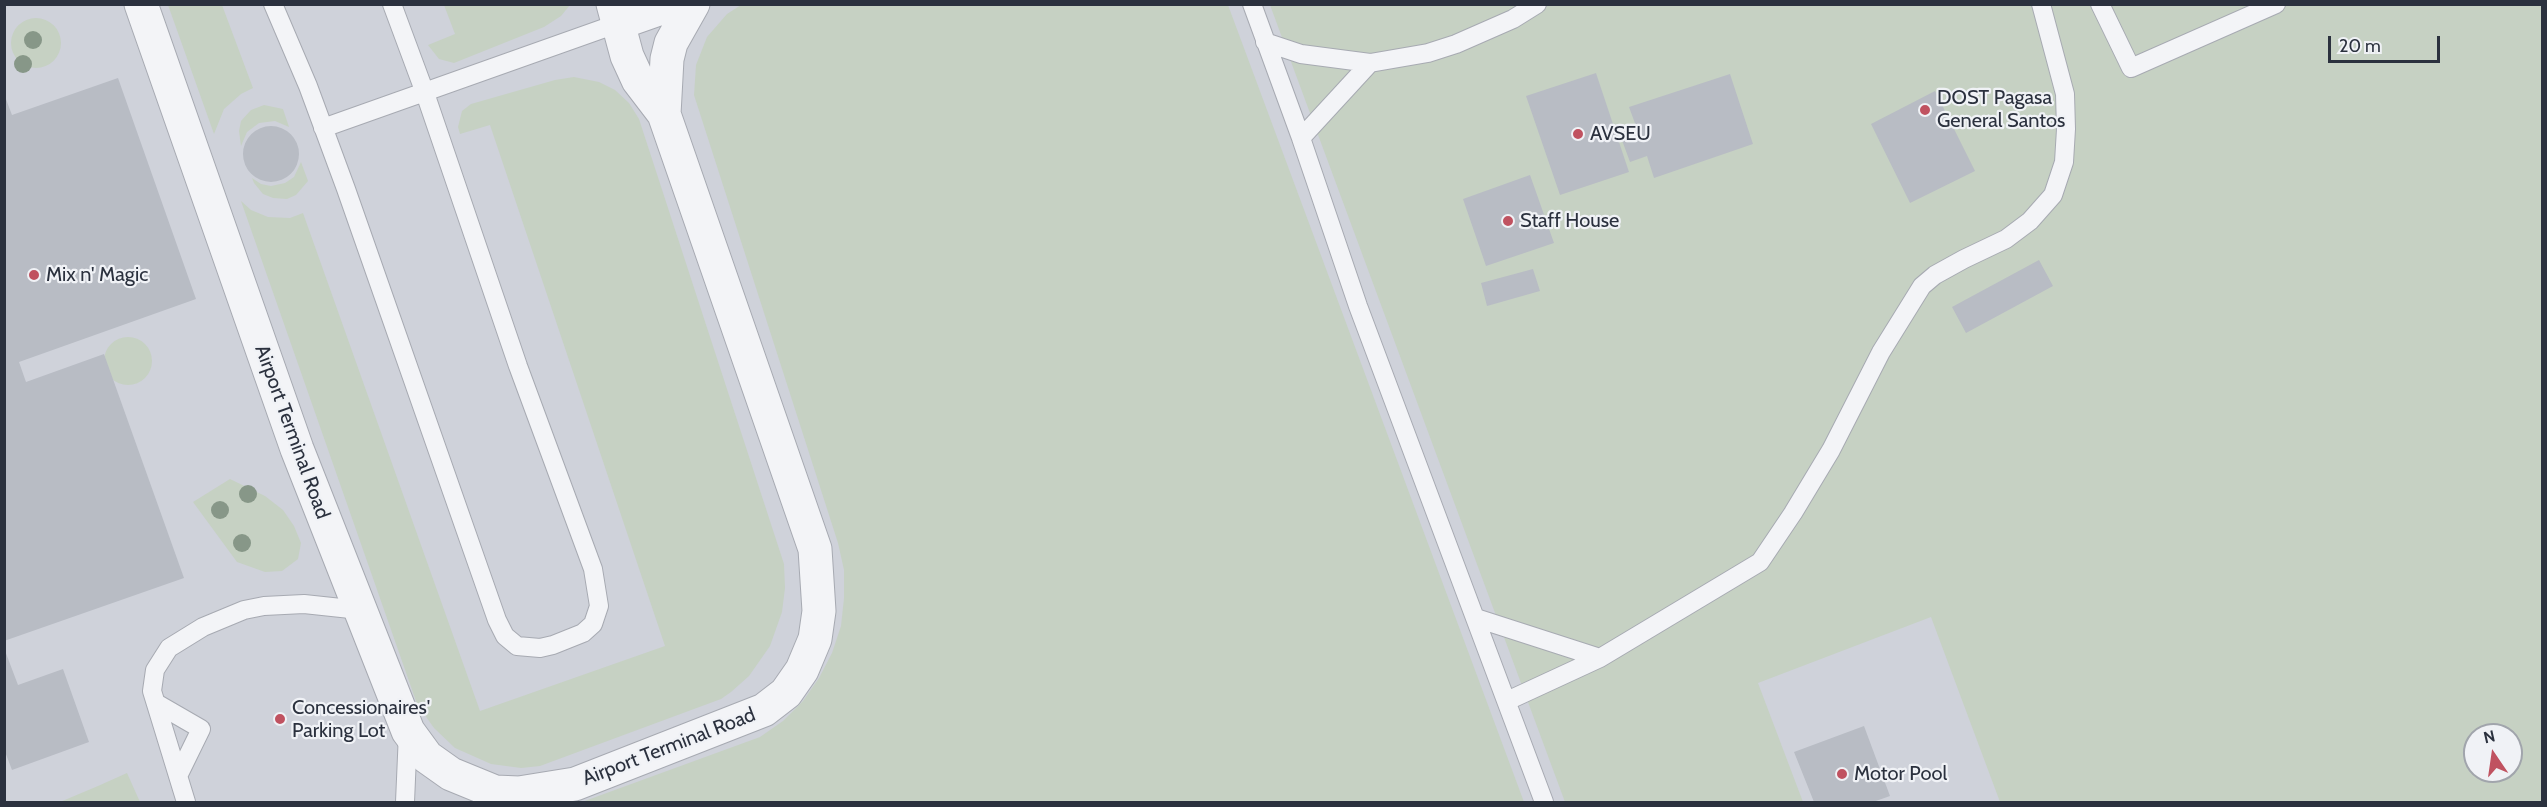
<!DOCTYPE html>
<style>
body{margin:0}
#map{position:relative;width:2547px;height:807px;overflow:hidden;background:#e1e3e8;font-family:Cabin,sans-serif}
canvas{display:block}
.frame{position:absolute;inset:0;border:6px solid #2b313e;pointer-events:none}
.north{position:absolute;left:2463px;top:723px;width:60px;height:60px;box-sizing:border-box;background:#f0f2f6;border:2px solid #a1a5ac;border-radius:50%;rotate:347deg;font-size:16px;font-weight:700;line-height:24px;text-align:center;color:#2b313e}
.north::after{content:'';display:block;margin:auto;width:21px;height:27px;background:#c05260;clip-path:polygon(50% 0,100% 100%,50% 72%,0 100%)}
.scale{position:absolute;left:2328px;top:36px;width:112px;height:27px;box-sizing:border-box;border:3px solid #2b313e;border-top:0;padding-left:8px;font-size:18px;line-height:21px;white-space:nowrap;color:#2b313e;-webkit-text-stroke:4px #f0f2f6;paint-order:stroke}
</style>
<div id="map">
<canvas width="2547" height="807"></canvas>
<div class="frame"></div>
<div class="north">N</div>
<div class="scale">20 m</div>
</div>
<script>
const c = document.querySelector('canvas').getContext('2d');
c.lineJoin = 'round';
function fill(path, color) {
  c.fillStyle = color;
  c.fill(path, 'evenodd');
}
function poly(rows) {
  const path = new Path2D();
  for (const r of rows) {
    if (r.length === 3) {
      path.moveTo(r[0] + r[2], r[1]);
      path.arc(r[0], r[1], r[2], 0, 2 * Math.PI);
      continue;
    }
    path.moveTo(r[0], r[1]);
    for (let i = 2; i < r.length; i += 2) path.lineTo(r[i], r[i + 1]);
  }
  return path;
}
function stroke(path, color, width, dash) {
  c.strokeStyle = color;
  c.lineWidth = width;
  c.lineCap = dash ? 'butt' : 'round';
  c.setLineDash(dash || []);
  c.stroke(path);
}
function drawText(font, color, halo, rows, align = 'center') {
  c.font = font + ' Cabin,sans-serif';
  c.lineWidth = 4.5;
  c.setLineDash([]);
  c.textBaseline = 'middle';
  c.strokeStyle = halo;
  c.fillStyle = color;
  for (const [text, x, y, turn = 0] of rows) {
    c.save();
    c.translate(x, y);
    c.rotate((+turn || 0) * Math.PI / 180);
    c.textAlign = isNaN(turn) ? turn : align;
    if (halo) c.strokeText(text, 0, 0);
    c.fillText(text, 0, 0);
    c.restore();
  }
}
fill(poly([
 [5,5,2542,5,2542,802,5,802],
 [2475,735,2511,735,2511,771,2475,771]
]), '#cfd2da');
fill(poly([
 [168,5,222,5,253,88,241,94,224,109,214,134],
 [444,5,570,5,561,16,544,27,454,63,439,59,428,45,455,34],
 [741,5,1228,5,1524,802,582,802,760,737,783,721,803,701,819,678,832,653,841,626,844,598,844,570,838,543,694,95,696,65,707,37,727,14],
 [1270,5,2542,5,2542,802,2000,802,1931,617,1758,683,1803,802,1565,802],
 [2475,735,2511,735,2511,771,2475,771],
 [36,43,25],
 [574,77,599,82,615,90,629,103,639,119,784,564,785,588,782,612,770,646,749,676,731,692,721,699,540,766,521,768,491,764,455,748,434,728,417,704,241,201,251,210,268,217,290,218,303,213,480,711,665,646,490,125,460,134,458,127,462,111,471,104,555,80],
 [264,105,283,109,289,127,275,121,259,123,247,132,241,146,239,131,241,121,251,110],
 [301,162,308,181,296,195,287,199,273,198,263,194,254,183,252,178,261,184,271,186,285,183,294,177],
 [128,361,24],
 [230,479,265,496,283,510,294,526,301,543,298,559,282,571,265,572,237,562,193,502],
 [127,773,140,802,60,802,98,786]
]), '#c6d1c3');
fill(poly([
 [1596,73,1629,172,1560,195,1526,96],
 [1730,74,1753,144,1654,178,1647,156,1630,162,1619,132,1636,126,1629,107],
 [118,78,196,299,19,362,26,382,104,354,184,578,4,641,4,94,12,115],
 [1935,91,1975,171,1910,203,1871,124],
 [271,154,28],
 [1530,175,1554,243,1486,266,1463,199],
 [2039,260,2053,286,1966,333,1952,307],
 [1533,269,1540,291,1487,306,1481,283],
 [4,648,18,685,63,669,89,742,12,770,4,749],
 [1864,726,1890,796,1873,802,1814,802,1794,752]
]), '#b8bcc4');
const service = poly([
 [273,4,308,86,346,189,497,620,505,636,517,646,540,648,553,645,583,633,593,624,599,606,593,569,518,366,425,93,392,4],
 [1252,4,1301,138,1358,306,1544,802],
 [2100,4,2131,68,2276,4],
 [1265,42,1301,54,1370,63,1428,53,1456,44,1513,19,1537,4],
 [323,128,619,23],
 [1301,138,1370,63],
 [1476,618,1600,658],
 [1507,701,1600,658,1760,562,1793,513,1831,450,1881,352,1922,286,1935,275,1964,259,2006,239,2030,221,2053,195,2064,162,2066,129,2065,94,2041,4],
 [156,703,201,729,178,776],
 [186,802,152,691,155,670,169,648,203,627,244,610,264,606,304,604,360,610],
 [405,802,408,733]
]);
const minor = poly([
 [141,4,297,449,408,731,427,757,451,774,495,792,519,793,575,784,764,710,786,693,802,670,815,639,819,611,815,549,664,114,638,80,627,56,613,4],
 [619,23,673,4],
 [664,114,667,59,671,43,693,4]
]);
stroke(service, '#a7aab2', 20);
stroke(minor, '#a7aab2', 35);
stroke(service, '#f3f4f7', 18);
stroke(minor, '#f3f4f7', 33);
c.fillStyle = '#879788';
for (const [x, y] of [
 [33,40],
 [23,64],
 [248,494],
 [220,510],
 [242,543]
]) {
  c.beginPath();
  c.arc(x, y, 9, 0, 2 * Math.PI);
  c.fill();
}
for (const [x, y, r, color] of [
 [1925,110,6,"#c05260"],
 [1578,134,6,"#c05260"],
 [1508,221,6,"#c05260"],
 [34,275,6,"#c05260"],
 [280,719,6,"#c05260"],
 [1842,774,6,"#c05260"]
]) {
  const dot = new Path2D();
  dot.arc(x, y, r, 0, 2 * Math.PI);
  c.fillStyle = color;
  c.fill(dot);
  stroke(dot, '#f0f2f6', 2);
}
drawText('20px', '#2b313e', '#f0f2f6', [
 ["DOST Pagasa",1937,98],
 ["General Santos",1937,121],
 ["AVSEU",1590,134],
 ["Staff House",1520,221],
 ["Mix n' Magic",46,275],
 ["Concessionaires'",292,708],
 ["Parking Lot",292,731],
 ["Motor Pool",1854,774]
], 'left');
drawText('20px', '#2b313e', '#f0f2f6', [
 ["Airport Terminal Road",292,432,70],
 ["Airport Terminal Road",669,747,-21]
]);
</script>
